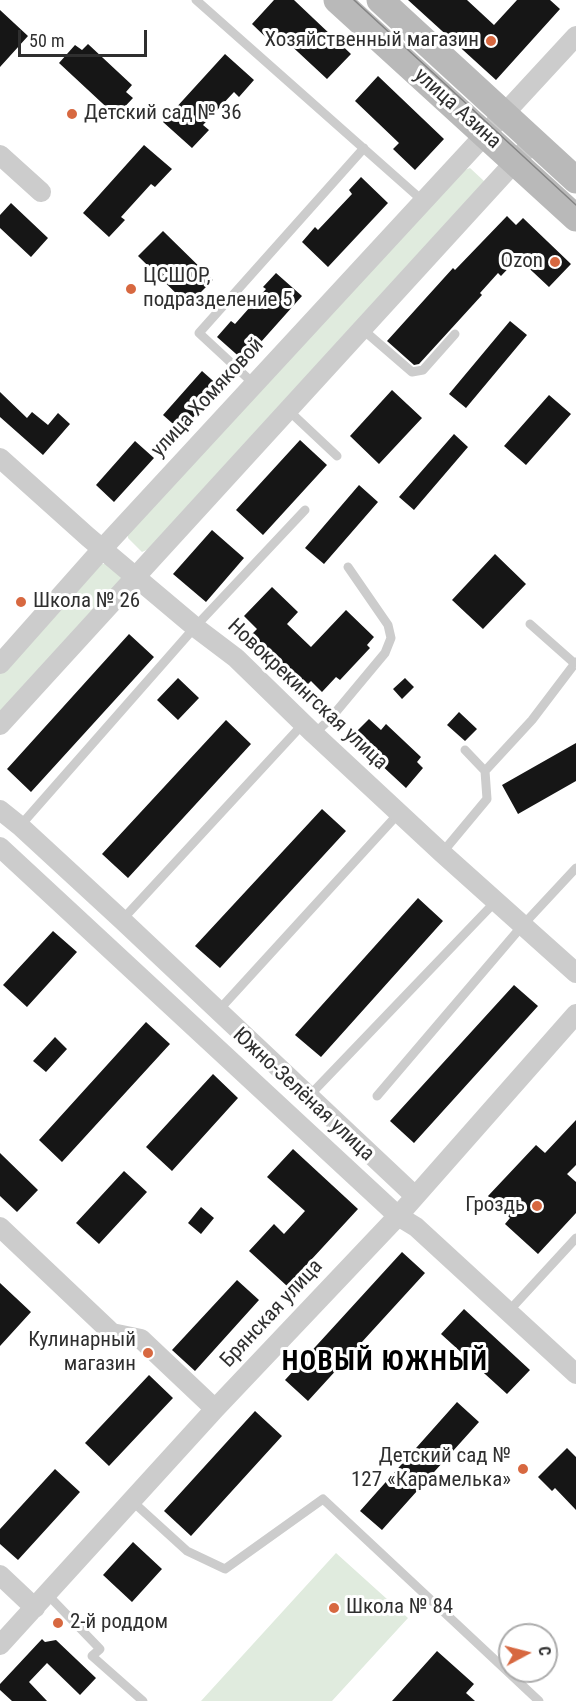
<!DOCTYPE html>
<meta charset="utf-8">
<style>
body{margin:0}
#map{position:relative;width:576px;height:1701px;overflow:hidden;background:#fff;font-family:"Roboto Condensed",sans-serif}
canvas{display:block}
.north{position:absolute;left:498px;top:1623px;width:60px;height:60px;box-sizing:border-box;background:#fff;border:2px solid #acacac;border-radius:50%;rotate:83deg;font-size:16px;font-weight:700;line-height:24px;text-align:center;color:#2f2f2f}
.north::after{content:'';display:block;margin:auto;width:21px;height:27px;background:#d76840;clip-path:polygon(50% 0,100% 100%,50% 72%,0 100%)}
.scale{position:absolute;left:18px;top:30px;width:129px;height:27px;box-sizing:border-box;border:3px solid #2f2f2f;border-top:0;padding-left:8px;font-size:18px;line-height:21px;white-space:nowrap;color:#2f2f2f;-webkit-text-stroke:4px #fff;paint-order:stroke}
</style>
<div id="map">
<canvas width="576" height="1701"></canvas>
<div class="north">С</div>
<div class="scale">50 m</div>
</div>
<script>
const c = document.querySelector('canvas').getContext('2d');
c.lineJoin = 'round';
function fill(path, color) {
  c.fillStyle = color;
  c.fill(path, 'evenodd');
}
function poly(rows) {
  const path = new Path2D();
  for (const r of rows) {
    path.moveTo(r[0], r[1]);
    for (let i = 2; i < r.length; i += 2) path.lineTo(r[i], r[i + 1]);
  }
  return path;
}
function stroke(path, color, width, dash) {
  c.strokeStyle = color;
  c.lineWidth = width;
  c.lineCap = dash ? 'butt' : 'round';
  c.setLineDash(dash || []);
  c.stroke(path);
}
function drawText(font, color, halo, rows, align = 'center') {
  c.font = font + ' "Roboto Condensed",sans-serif';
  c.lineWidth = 6;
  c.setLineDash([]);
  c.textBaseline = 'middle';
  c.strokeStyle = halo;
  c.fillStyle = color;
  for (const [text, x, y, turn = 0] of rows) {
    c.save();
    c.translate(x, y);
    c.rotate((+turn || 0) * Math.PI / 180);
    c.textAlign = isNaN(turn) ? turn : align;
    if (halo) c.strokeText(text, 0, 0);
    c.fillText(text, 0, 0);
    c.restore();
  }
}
fill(poly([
 [470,168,484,181,483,188,149,549,142,552,128,538,128,529,462,171],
 [99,564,106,564,122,575,121,585,0,716,0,672],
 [336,1553,408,1618,332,1701,201,1701]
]), '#e0ebde');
fill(poly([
 [274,0,294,0,351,54,327,79,284,39,276,47,252,24],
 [408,0,467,0,494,25,517,0,550,0,560,9,496,80],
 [0,10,28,36,0,67],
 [88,44,132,85,126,92,133,98,116,116,59,63,75,45,82,50],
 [225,54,254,80,239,97,234,92,203,125,209,130,192,148,163,122],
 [378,76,444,139,415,170,393,149,399,143,355,101],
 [144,145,172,169,155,187,151,184,121,217,125,220,109,237,83,213],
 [361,177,388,203,328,267,302,242,315,227,318,230,352,194,349,190],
 [11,203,48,238,31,257,0,228,0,215],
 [507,216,516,225,523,218,571,264,549,287,518,258,501,276,498,273,480,293,482,295,419,364,414,365,387,341,453,268,455,270],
 [163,231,213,280,188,305,138,256],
 [276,273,302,296,244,361,217,337,231,321,235,324,266,289,263,287],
 [510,321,527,335,466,408,449,394],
 [202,371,220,387,181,431,163,415],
 [392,390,422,418,379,464,350,436],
 [0,392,27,418,32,412,48,425,58,413,70,424,43,455,0,417],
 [549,395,571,414,526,465,504,446],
 [454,434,468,447,414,510,399,497],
 [300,440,327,465,263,535,236,510],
 [135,441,154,458,114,502,96,485],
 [359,485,378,502,324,564,305,548],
 [212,530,244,558,206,602,173,574],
 [495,554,526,584,483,629,452,600],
 [272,587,298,612,287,624,311,647,346,610,374,637,367,645,370,648,340,680,336,677,322,692,311,681,304,688,250,636,257,629,244,616],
 [129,634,154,657,31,792,7,769],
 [178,678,199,698,178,720,157,700],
 [405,678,414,687,402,699,393,689],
 [459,712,477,729,465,741,447,725],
 [369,719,381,730,386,724,421,757,417,762,423,768,406,788,351,737],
 [226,720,251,744,128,878,102,854],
 [576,743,576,781,518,814,502,785],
 [322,809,346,831,220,968,195,946],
 [418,898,443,921,321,1057,295,1035],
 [53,931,77,952,27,1007,3,985],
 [514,985,538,1006,414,1143,390,1121],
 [146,1022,170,1044,62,1162,39,1140],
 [55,1037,67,1049,46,1072,33,1061],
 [213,1074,238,1098,172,1171,146,1147],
 [576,1120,576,1165,567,1174,576,1182,576,1213,538,1254,505,1224,510,1218,488,1196,536,1145,545,1153],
 [293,1149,358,1209,287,1286,249,1251,274,1224,284,1234,305,1211,267,1177],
 [0,1153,38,1190,17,1212,0,1196],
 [124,1171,147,1192,99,1244,76,1223],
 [201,1207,214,1218,201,1234,188,1223],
 [402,1252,425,1273,308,1401,285,1380],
 [237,1280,259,1300,195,1371,172,1350],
 [0,1283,31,1312,0,1346],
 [464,1309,530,1370,507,1394,441,1334],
 [149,1375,173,1398,109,1466,85,1443],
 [457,1402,479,1422,382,1530,360,1511],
 [255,1411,282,1436,191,1536,164,1511],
 [567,1448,576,1457,576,1510,555,1488,552,1491,538,1477],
 [55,1469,80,1492,18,1560,0,1544,0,1529],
 [133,1542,162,1569,132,1602,103,1575],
 [42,1639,45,1642,56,1640,96,1678,80,1695,47,1663,29,1682,47,1701,12,1701,0,1690,0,1684],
 [437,1651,474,1684,466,1693,475,1701,392,1701]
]), '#161616');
stroke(poly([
 [196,0,423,201],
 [361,328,412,372,423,370,455,334],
 [254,384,199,333,364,148],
 [288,410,337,456],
 [530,624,574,663],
 [314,734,330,719,385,653,391,638,388,625,348,567],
 [465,750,485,771],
 [20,826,195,627,305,510],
 [442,853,487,799,485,771,532,720,576,662],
 [122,920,303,724],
 [218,1011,399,813],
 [309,1096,495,902],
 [377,1096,522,926,576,868],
 [507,1313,576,1238],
 [132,1501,187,1551,225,1569,323,1499,539,1701],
 [47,1594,100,1649,92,1656,143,1701]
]), '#ccc', 9);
stroke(poly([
 [0,155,41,192],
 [0,458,88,537,195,627,236,658,314,734,442,853,576,973],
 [0,664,103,548,576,36],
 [0,725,533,142],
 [0,810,20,826,122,920,415,1196],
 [0,847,398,1216,416,1227,576,1374],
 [0,1227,112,1333,141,1339,215,1409],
 [0,1575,35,1608],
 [0,1645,215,1409,398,1216,576,1014]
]), '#ccc', 20);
stroke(poly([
 [337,0,576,218],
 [380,0,576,180]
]), '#b9b9b9', 27);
stroke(poly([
 [354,0,576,205]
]), '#848484', 1.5);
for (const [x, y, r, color] of [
 [491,41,6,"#d76840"],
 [72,114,6,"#d76840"],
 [555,262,6,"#d76840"],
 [131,289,6,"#d76840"],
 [21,602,6,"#d76840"],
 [537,1206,6,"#d76840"],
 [148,1353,6,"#d76840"],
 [523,1469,6,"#d76840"],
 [334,1608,6,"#d76840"],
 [58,1623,6,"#d76840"]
]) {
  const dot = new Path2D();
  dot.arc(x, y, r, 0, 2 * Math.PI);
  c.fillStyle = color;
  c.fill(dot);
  stroke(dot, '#fff', 2);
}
drawText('21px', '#2f2f2f', '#fff', [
 ["Хозяйственный магазин",479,41],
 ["Детский сад № 36",84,114,"left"],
 ["Ozon",543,262],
 ["ЦСШОР,",143,277,"left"],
 ["подразделение 5",143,301,"left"],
 ["Школа № 26",33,602,"left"],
 ["Гроздь",525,1206],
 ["Кулинарный",136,1341],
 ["магазин",136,1365],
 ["Детский сад №",511,1457],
 ["127 «Карамелька»",511,1481],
 ["Школа № 84",346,1608,"left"],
 ["2-й роддом",70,1623,"left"]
], 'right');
drawText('21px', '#2f2f2f', '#fff', [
 ["улица Азина",457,109,42],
 ["улица Хомяковой",208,398,-47],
 ["Новокрекингская улица",307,695,43],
 ["Южно-Зелёная улица",303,1095,43],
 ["Брянская улица",272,1314,-47]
]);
c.letterSpacing = '1.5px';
drawText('bold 27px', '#000', '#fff', [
 ["НОВЫЙ ЮЖНЫЙ",385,1363]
]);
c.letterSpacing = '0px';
</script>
